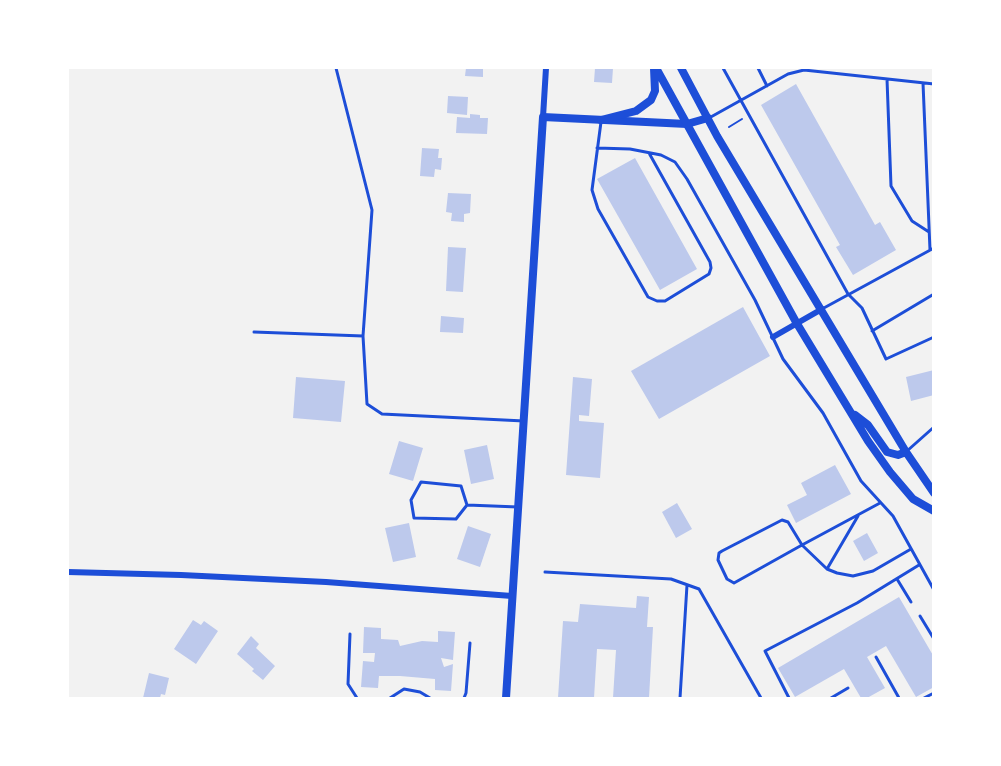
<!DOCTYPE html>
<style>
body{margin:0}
#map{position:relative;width:1001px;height:766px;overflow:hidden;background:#f2f2f2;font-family:Commissioner,sans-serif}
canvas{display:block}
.frame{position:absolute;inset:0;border:69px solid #fff;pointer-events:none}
</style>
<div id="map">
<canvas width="1001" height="766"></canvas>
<div class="frame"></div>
</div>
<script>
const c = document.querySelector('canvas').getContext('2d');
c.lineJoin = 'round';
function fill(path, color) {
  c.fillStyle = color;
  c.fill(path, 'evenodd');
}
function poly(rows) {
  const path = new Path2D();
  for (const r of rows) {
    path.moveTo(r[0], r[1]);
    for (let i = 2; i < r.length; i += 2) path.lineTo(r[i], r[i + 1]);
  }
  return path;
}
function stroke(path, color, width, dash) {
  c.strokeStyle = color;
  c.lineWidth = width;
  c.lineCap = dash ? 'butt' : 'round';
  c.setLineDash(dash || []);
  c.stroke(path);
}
fill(poly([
 [466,68,483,68,483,77,465,76],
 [595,68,613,68,612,83,594,82],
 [796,84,875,225,880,222,896,250,853,275,836,247,840,245,761,105],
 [448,96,468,97,467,115,447,113],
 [470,114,480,115,480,118,488,118,487,134,456,133,457,117,470,118],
 [422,148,439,149,438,158,442,158,441,170,435,169,434,177,420,176],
 [635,158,697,269,660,290,597,179],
 [448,193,471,194,470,213,464,214,464,222,451,221,452,213,446,212],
 [448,247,466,248,463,292,446,291],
 [743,307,770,356,659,419,631,371],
 [441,316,464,318,463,333,440,332],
 [934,370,934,395,911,401,906,377],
 [296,377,345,381,341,422,293,418],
 [573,377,592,379,589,416,579,415,579,421,604,423,600,478,566,475],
 [399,441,423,448,413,481,389,474],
 [487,445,494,479,471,484,464,450],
 [835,465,851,494,796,523,787,505,807,495,801,483],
 [677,503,692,529,676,538,662,512],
 [409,523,416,557,393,562,385,528],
 [468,526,491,534,480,567,457,559],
 [867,533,878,553,864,561,853,541],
 [637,596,649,597,647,627,653,627,649,698,613,698,616,650,597,649,594,698,558,698,563,621,578,622,580,604,636,608],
 [899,597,934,657,934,687,916,697,886,646,867,657,885,688,867,698,861,698,844,669,795,697,778,668],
 [193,620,201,625,204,621,218,631,196,664,174,649],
 [364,627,381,628,381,639,398,640,400,646,422,641,438,642,438,631,455,632,453,660,441,658,444,667,453,664,451,691,435,690,435,679,400,676,379,676,378,688,361,687,363,661,374,662,375,653,363,653],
 [251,636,259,644,256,648,275,666,263,680,252,671,254,669,237,654],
 [149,673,169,678,165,695,161,694,160,698,143,698]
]), '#bdc9ec');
stroke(poly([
 [729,127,742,119]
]), '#1d4ed8', 2);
stroke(poly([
 [336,68,372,210,363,336,367,404,382,414,524,421],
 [723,68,848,294,862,308,886,359,934,337],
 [758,68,767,86],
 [887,79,891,186,912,221,929,232],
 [923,83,930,250],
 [709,118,788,74,804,70,934,84],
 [601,122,592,190,598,209,648,297,657,301,665,301,709,274,711,268,710,262,649,153],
 [597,148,630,149,661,155,675,162,687,179,755,300,783,359,823,413,861,481,893,516,934,590],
 [822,309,934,248],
 [872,331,934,294],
 [254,332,363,336],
 [907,451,934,427],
 [880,503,802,545,734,583,727,579,718,560,719,553,722,551,782,520,788,522,802,545,827,569,837,573,853,576,873,571,911,549],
 [467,505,461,486,421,482,411,500,414,518,456,519,467,505,518,507],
 [827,569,858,516],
 [545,572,671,579,699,589,761,698],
 [897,579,911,602],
 [920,616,934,639],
 [350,634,348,684,357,698],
 [876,657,899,698],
 [390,698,404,689,420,692,430,698],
 [464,698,466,693,470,643],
 [680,698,687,585],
 [789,698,765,651,857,603,919,565],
 [831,698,848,688],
 [924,698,934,693]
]), '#1d4ed8', 3);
stroke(poly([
 [543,117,546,68],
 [773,337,822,309],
 [68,572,181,575,326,582,512,596]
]), '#1d4ed8', 6);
stroke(poly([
 [506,698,543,117,687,124,708,118]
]), '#1d4ed8', 8);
stroke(poly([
 [656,68,796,322,868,441,890,472,913,499,934,511],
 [681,68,717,136,906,452,934,493],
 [601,120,636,111,651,100,655,91,654,68],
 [855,415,868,425,887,452,898,455,906,452]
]), '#1d4ed8', 8);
</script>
